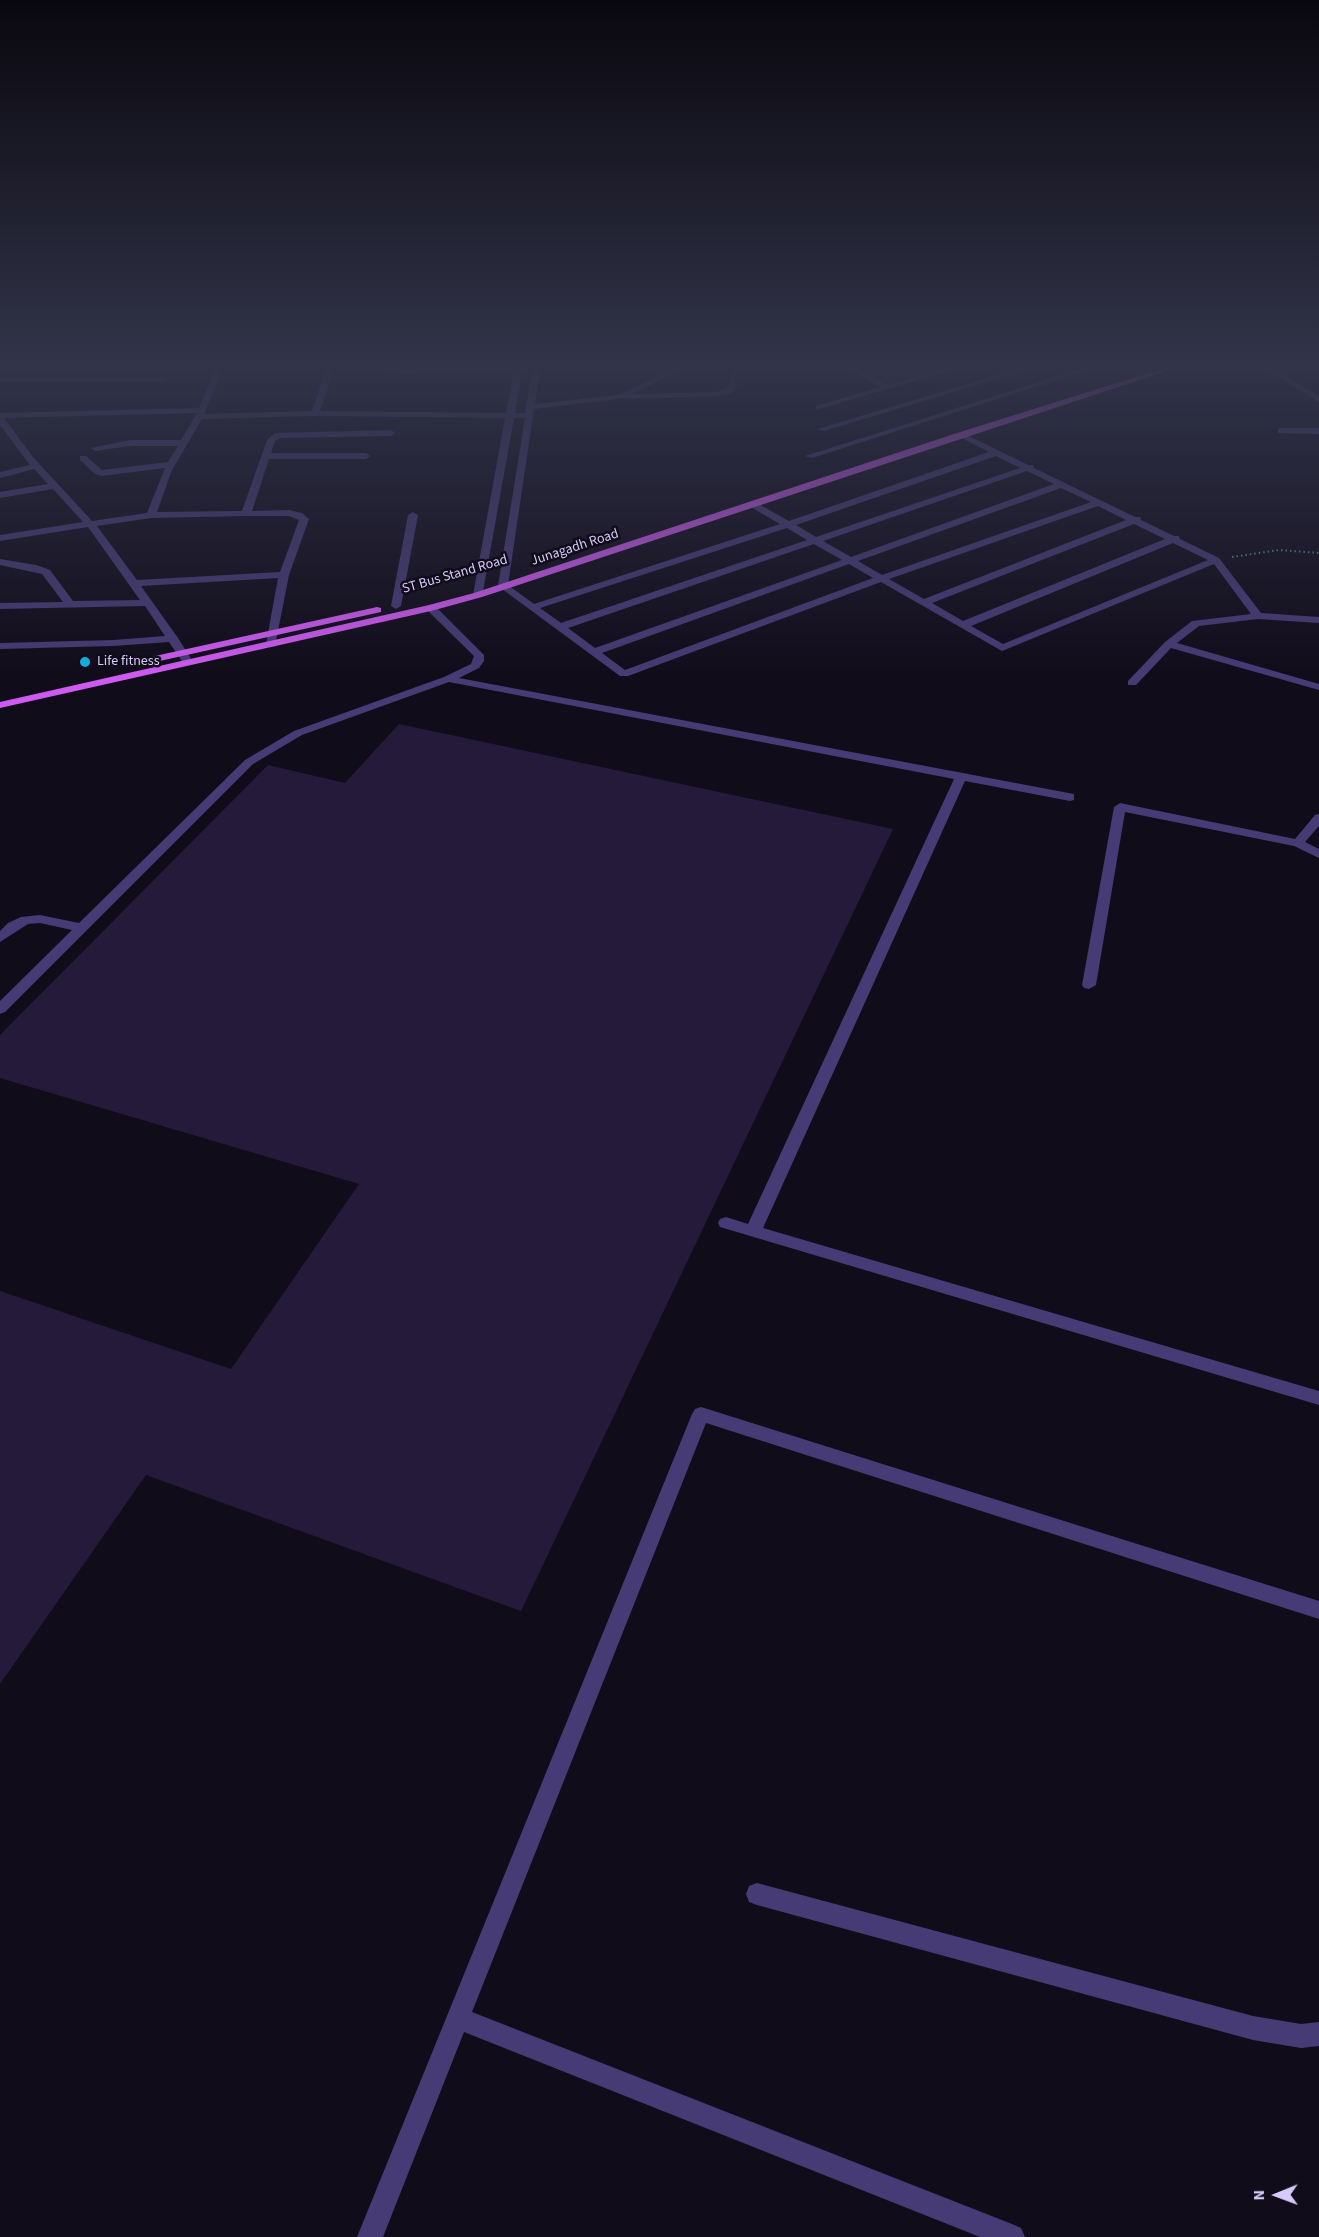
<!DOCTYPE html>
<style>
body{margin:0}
#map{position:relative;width:1319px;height:2237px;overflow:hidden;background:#110c1a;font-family:"Source Sans 3",sans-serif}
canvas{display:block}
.north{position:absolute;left:1247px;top:2165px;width:60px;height:60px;-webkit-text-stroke:4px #110c1a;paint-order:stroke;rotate:269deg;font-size:16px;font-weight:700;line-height:24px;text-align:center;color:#d7cafa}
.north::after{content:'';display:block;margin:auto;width:21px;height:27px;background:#d7cafa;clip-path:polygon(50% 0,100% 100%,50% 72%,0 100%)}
</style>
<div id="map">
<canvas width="1319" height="2237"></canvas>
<div class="north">N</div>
</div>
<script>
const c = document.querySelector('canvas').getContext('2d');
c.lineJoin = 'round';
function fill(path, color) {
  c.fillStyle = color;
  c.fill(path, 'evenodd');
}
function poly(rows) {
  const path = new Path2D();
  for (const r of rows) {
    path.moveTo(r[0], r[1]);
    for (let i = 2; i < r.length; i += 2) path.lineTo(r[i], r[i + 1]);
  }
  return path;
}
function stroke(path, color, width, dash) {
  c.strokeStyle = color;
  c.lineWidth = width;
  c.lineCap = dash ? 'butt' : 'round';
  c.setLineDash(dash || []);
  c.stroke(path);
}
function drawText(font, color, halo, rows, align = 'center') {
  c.font = font + ' "Source Sans 3",sans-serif';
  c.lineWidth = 5;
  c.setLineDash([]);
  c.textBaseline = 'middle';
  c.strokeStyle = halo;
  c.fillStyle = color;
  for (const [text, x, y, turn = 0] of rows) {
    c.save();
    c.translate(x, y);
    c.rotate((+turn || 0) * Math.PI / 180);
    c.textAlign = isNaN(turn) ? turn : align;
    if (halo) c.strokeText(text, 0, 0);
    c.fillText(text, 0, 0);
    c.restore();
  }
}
fill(poly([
 [850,365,971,365,892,388]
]), '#102224');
fill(poly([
 [399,724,893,829,521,1611,146,1475,0,1684,0,1291,231,1369,359,1184,0,1078,0,1035,268,765,345,783]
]), '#251a3a');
stroke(poly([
 [1232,557,1279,550,1319,553]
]), '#3799a2', 2, [1.5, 3]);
fill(poly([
 [217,365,225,365,204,414,312,411,327,365,335,365,320,411,506,413,514,372,398,373,387,371,381,365,389,365,398,369,515,367,515,365,523,365,523,367,531,369,522,371,515,413,525,413,533,365,541,365,535,404,618,395,682,365,692,365,632,394,718,392,729,386,730,371,736,371,737,386,732,393,719,396,629,399,625,398,534,409,508,585,534,604,780,524,749,506,749,502,755,502,789,521,989,452,956,435,963,433,1028,465,1033,465,1034,468,1135,517,1140,517,1141,520,1174,536,1179,536,1180,539,1219,558,1261,613,1319,617,1319,623,1258,619,1199,626,1177,643,1319,684,1319,690,1171,648,1136,685,1128,685,1128,681,1165,642,1192,621,1251,614,1214,564,1002,651,881,582,628,676,620,676,498,586,525,418,514,418,482,597,473,595,505,418,315,416,202,419,172,470,157,512,242,511,267,440,275,433,391,430,395,433,391,436,280,438,275,441,271,453,366,453,370,456,366,459,269,459,252,511,289,510,302,513,309,519,289,575,275,646,271,647,266,644,278,578,141,586,178,638,193,662,192,664,184,664,169,642,113,646,0,649,0,643,113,640,165,636,145,606,0,609,0,603,63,602,42,574,0,565,0,559,36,565,50,570,73,601,140,600,88,527,0,541,0,535,83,522,53,489,0,498,0,492,48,484,34,469,0,478,0,472,30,465,0,425,0,413,199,408,217,365],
 [197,413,181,440,130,440,91,448,95,451,130,446,178,446,168,462,102,470,86,456,80,456,80,460,95,474,102,476,165,468,147,513,92,521,33,457,4,418,197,413],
 [996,456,1020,468,816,537,796,525,996,456],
 [1027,471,1054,484,851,557,823,541,1027,471],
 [1061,488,1091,502,882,575,858,561,1061,488],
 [1098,506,1126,520,924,599,889,579,1098,506],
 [245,516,289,516,299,520,280,572,137,580,97,526,151,518,245,516],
 [1134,524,1165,539,963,621,932,603,1134,524],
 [787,528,807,540,561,623,540,608,787,528],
 [1173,543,1208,560,1003,644,971,626,1173,543],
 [814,544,842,560,595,648,568,628,814,544],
 [849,564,873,578,625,670,602,653,849,564],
 [842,365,851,365,888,385,958,365,969,365,816,410,816,406,880,387,842,365],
 [1032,365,1043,365,824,431,817,429,1032,365],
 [1093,365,1104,365,812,458,805,456,1093,365],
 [1258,365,1267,365,1319,396,1319,402,1258,365],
 [0,378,164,378,168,380,164,382,0,382,0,378],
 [1281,428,1319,428,1319,434,1278,433,1278,429,1281,428],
 [413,512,418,515,401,606,396,609,391,606,408,515,413,512],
 [431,605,435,606,484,655,484,661,479,668,459,678,1074,794,1074,800,1070,801,965,781,763,1228,1319,1391,1319,1405,720,1227,718,1223,720,1219,726,1217,748,1224,954,779,449,682,302,735,253,764,5,1012,0,1014,0,1001,72,930,40,923,28,924,0,942,0,931,8,923,21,917,40,915,79,923,245,760,294,731,444,677,471,664,474,656,427,610,426,608,431,605],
 [1120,803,1295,839,1315,815,1319,814,1319,826,1305,842,1319,849,1319,858,1294,846,1125,812,1096,985,1089,989,1084,988,1082,985,1114,807,1120,803],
 [701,1407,1319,1601,1319,1619,706,1423,472,2012,1012,2224,1021,2228,1025,2237,980,2237,464,2032,383,2237,357,2237,692,1414,695,1409,701,1407],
 [757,1883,1253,2016,1301,2024,1319,2022,1319,2046,1301,2048,1253,2040,757,1905,749,1902,746,1894,749,1886,757,1883]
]), '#463b75');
fill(poly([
 [1174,365,1185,365,482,597,431,611,0,708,0,702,429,605,474,593,957,433,1174,365],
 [377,607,381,608,381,612,146,664,141,661,146,658,377,607]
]), '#ce5bf0');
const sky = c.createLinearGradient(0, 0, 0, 678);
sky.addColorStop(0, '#09070e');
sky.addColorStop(0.54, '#323449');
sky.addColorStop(1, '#32344900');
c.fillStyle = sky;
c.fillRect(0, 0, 1319, 678);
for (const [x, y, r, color] of [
 [85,662,6,"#14acdd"]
]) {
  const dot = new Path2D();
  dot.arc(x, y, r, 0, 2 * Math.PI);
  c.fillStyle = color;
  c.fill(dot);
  stroke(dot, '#110c1a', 2);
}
drawText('14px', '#d7cafa', '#110c1a', [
 ["Junagadh Road",575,548,-18],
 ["ST Bus Stand Road",455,575,-16]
]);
drawText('14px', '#d7cafa', '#110c1a', [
 ["Life fitness",97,662]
], 'left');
</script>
